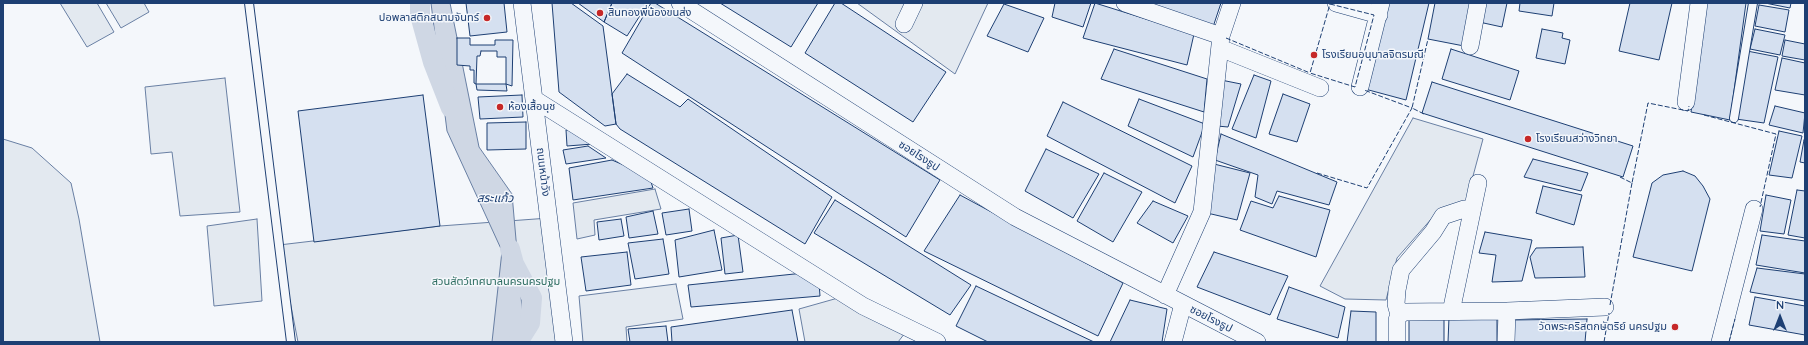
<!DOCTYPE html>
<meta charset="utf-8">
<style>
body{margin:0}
#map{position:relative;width:1808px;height:345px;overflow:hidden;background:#f4f7fb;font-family:Quicksand,sans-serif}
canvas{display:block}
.frame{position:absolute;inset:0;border:4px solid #1d3f73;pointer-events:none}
.north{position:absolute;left:1760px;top:297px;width:40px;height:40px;-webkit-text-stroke:3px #f4f7fb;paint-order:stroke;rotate:0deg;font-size:11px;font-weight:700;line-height:16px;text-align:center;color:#1d3f73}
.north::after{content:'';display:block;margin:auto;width:14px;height:18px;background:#1d3f73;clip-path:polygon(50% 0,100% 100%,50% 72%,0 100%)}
</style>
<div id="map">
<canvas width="1808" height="345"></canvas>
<div class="frame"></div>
<div class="north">N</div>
</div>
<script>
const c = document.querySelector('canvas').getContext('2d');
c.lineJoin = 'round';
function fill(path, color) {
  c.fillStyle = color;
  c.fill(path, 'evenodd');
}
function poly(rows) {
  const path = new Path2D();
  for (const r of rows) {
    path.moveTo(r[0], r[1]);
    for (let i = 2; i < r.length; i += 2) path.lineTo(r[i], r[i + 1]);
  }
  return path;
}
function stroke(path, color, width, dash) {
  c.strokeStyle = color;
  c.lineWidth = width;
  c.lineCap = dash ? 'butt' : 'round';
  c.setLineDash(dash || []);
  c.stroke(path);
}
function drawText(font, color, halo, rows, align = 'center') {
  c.font = font + ' Quicksand,"Noto Sans Thai",sans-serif';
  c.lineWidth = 3;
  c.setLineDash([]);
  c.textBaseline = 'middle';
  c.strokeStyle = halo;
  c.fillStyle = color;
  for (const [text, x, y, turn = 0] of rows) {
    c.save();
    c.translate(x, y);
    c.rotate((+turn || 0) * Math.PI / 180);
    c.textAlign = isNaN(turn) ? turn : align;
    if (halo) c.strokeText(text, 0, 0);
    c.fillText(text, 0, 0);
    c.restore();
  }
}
const green = poly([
 [60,3,97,3,114,32,87,47,60,3],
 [106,3,144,3,149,12,121,28,106,3],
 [857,3,988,3,955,74,857,3],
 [225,78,240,212,180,216,172,152,151,154,145,87,225,78],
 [1413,118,1483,139,1466,202,1440,209,1397,258,1386,300,1345,299,1320,286,1413,118],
 [3,139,32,148,71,183,79,219,100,342,3,342,3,139],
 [655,189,661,209,594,220,595,235,577,239,573,203,655,189],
 [549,218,565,342,298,342,279,245,440,226,549,218],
 [257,219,262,301,214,306,207,226,257,219],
 [676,284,683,319,626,327,627,342,583,342,579,296,676,284],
 [838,298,905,333,898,342,805,342,799,309,838,298]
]);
fill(green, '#e3e9f0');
stroke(green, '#687fa3', 1);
const water = poly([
 [431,3,450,3,479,147,512,194,525,342,492,342,502,251,447,131,431,3]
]);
fill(water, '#cfd7e4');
stroke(water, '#687fa3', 1);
stroke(poly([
 [420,3,420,15,433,62,451,108],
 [510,249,514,264,532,298,530,323,518,342]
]), '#cfd7e4', 20);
const building = poly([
 [466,3,504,3,507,32,470,36,466,3],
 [552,3,571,3,603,26,616,124,605,126,559,92,552,3],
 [578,3,612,3,604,22,578,3],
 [612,3,648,3,627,36,604,22,612,3],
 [651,3,655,3,940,180,906,237,622,53,651,3],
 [720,3,818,3,791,47,720,3],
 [835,3,841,3,946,72,913,122,805,53,835,3],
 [1055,3,1091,3,1083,27,1052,17,1055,3],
 [1095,3,1194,34,1187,65,1083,38,1095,3],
 [1136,3,1221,3,1213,27,1136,3],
 [1385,3,1429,3,1406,100,1365,89,1385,3],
 [1435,3,1473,3,1464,46,1428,39,1435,3],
 [1483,3,1507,3,1502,27,1479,22,1483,3],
 [1520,3,1554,3,1552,16,1519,11,1520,3],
 [1630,3,1672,3,1659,60,1619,51,1630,3],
 [1706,3,1746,3,1730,120,1691,112,1706,3],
 [1765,3,1791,3,1790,8,1765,3],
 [1004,4,1044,18,1028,52,987,36,1004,4],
 [1759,5,1789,10,1785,32,1755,26,1759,5],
 [1542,29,1563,33,1562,38,1570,40,1565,64,1536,58,1542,29],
 [1755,29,1785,35,1780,55,1750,49,1755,29],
 [457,38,470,38,470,45,495,45,495,40,513,40,512,86,506,84,507,91,477,90,476,84,474,83,474,70,470,70,470,66,457,65,457,38],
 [1785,40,1805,44,1805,60,1782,56,1785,40],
 [1114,49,1207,79,1204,112,1101,79,1114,49],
 [1451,49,1519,71,1510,100,1442,79,1451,49],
 [481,51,497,51,497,57,506,57,506,84,476,84,477,56,480,56,481,51],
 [1747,51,1778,57,1764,123,1736,119,1747,51],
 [1782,58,1805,63,1805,95,1775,90,1782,58],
 [627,74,680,107,688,99,832,197,805,244,620,129,616,124,612,94,627,74],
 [1254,75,1271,81,1256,138,1232,129,1254,75],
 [1221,80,1241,84,1228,127,1217,126,1221,80],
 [1432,82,1633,146,1623,177,1422,113,1432,82],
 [1283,94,1310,104,1297,142,1269,134,1283,94],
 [423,95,440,226,314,242,298,111,423,95],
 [522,95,523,117,480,119,478,97,522,95],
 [1139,99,1205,124,1193,157,1128,126,1139,99],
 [1063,102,1192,166,1175,203,1047,136,1063,102],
 [1775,106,1805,113,1803,133,1769,125,1775,106],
 [526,122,526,149,487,150,487,123,526,122],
 [576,129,593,144,567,146,566,130,576,129],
 [1779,131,1802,136,1792,178,1769,175,1779,131],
 [1221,134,1337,182,1329,205,1277,191,1272,204,1255,197,1258,175,1215,160,1221,134],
 [1804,140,1805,140,1805,163,1800,162,1804,140],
 [588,146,606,158,566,164,563,150,588,146],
 [1046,149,1099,174,1073,218,1025,191,1046,149],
 [1533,159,1588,173,1581,191,1524,177,1533,159],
 [612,160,649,176,653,188,573,200,569,168,612,160],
 [1214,164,1250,173,1237,220,1207,213,1214,164],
 [1683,171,1695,176,1703,186,1710,199,1692,271,1633,257,1652,183,1663,175,1683,171],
 [1104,173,1142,192,1113,242,1077,221,1104,173],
 [1543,186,1582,195,1574,225,1536,213,1543,186],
 [1797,190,1805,191,1805,238,1788,235,1797,190],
 [960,195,1123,283,1098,336,924,251,960,195],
 [1766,195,1791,200,1784,234,1760,231,1766,195],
 [1279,196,1330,210,1316,257,1240,230,1251,201,1273,208,1279,196],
 [835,200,971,285,950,315,814,233,835,200],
 [1153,201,1188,216,1173,243,1137,223,1153,201],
 [689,209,692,231,666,235,662,213,689,209],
 [653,211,658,234,629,238,626,217,653,211],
 [621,219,624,236,599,240,597,222,621,219],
 [714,230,722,270,679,277,675,240,714,230],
 [1485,232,1532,240,1522,281,1492,282,1496,255,1479,253,1485,232],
 [738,235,743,272,725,274,721,238,738,235],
 [1762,235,1805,241,1805,273,1756,265,1762,235],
 [663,239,669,274,635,279,628,243,663,239],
 [1583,247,1585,277,1535,278,1530,257,1536,248,1583,247],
 [627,252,631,285,586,291,581,257,627,252],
 [1214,252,1288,276,1270,315,1197,287,1214,252],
 [1757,268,1805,274,1805,301,1750,292,1757,268],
 [804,273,819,283,820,296,691,307,688,285,804,273],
 [976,286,1094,342,988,342,956,326,976,286],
 [1289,287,1345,307,1338,338,1277,319,1289,287],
 [1755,297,1805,306,1805,335,1749,325,1755,297],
 [1130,300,1167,309,1162,342,1110,342,1130,300],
 [792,310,798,342,672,342,671,327,792,310],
 [1351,311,1376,312,1376,342,1347,342,1351,311],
 [1444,315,1444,342,1409,342,1409,316,1444,315],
 [1497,316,1497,342,1448,342,1449,317,1497,316],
 [1587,319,1585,342,1511,342,1511,320,1587,319],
 [666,326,668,342,630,342,628,329,666,326]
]);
fill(building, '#d5e0f0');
stroke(building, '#1d3f73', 1);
const lane = poly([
 [249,3,291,342],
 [1734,118,1753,3]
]);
const street = poly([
 [522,3,564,342],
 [680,3,1015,217,1257,342],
 [1125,3,1221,36],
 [1336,3,1379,15],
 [904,24,914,3],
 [1470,46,1478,3],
 [1220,48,1320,88],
 [1360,87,1381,3],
 [534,99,863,306,937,342],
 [1686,102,1699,3],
 [1165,295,1202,212,1221,36,1232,3],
 [1451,312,1478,183],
 [1399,315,1405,312,1507,311,1605,307],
 [1399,315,1396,304,1397,290,1401,270,1433,232,1443,216,1464,209,1472,210],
 [1173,342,1183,304],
 [1397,342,1397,320,1399,315],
 [1506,342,1507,311],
 [1720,342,1754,209]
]);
stroke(lane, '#1d3f73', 10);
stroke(street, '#1d3f73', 18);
stroke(lane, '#f4f7fb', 8);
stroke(street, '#f4f7fb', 17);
stroke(poly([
 [1330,4,1374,15,1355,87,1310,73,1330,4],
 [1226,38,1310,73],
 [1424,114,1412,108,1428,39],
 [1704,115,1776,134,1760,207],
 [1317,173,1367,188,1412,108,1364,90],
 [1620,177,1632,183,1648,103,1688,111,1689,106],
 [1610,305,1632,183],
 [1604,342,1609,313],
 [1729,342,1735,319]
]), '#1d3f73', 1, [5, 2]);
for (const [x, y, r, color] of [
 [600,13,4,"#c62828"],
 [487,18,4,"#c62828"],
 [1314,55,4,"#c62828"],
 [500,107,4,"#c62828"],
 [1528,139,4,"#c62828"],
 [1675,327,4,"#c62828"]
]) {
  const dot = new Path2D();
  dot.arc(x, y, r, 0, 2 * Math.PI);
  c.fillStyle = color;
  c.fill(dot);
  stroke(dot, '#f4f7fb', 1.5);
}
drawText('11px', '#1d3f73', '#f4f7fb', [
 ["สินทองพี่น้องขนส่ง",608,13],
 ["ปอพลาสติกสนามจันทร์",479,18,"right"],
 ["โรงเรียนอนุบาลจิตรมณี",1322,55],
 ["ห้องเสื้อนุช",508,107],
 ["โรงเรียนสว่างวิทยา",1536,139],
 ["วัดพระคริสตกษัตริย์ นครปฐม",1667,327,"right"]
], 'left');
drawText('11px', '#1d3f73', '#f4f7fb', [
 ["ซอยโรงธูป",919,156,33],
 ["ถนนหน้าวัง",543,172,83],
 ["ซอยโรงธูป",1211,319,27]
]);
drawText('11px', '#2c6c60', '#f4f7fb', [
 ["สวนสัตว์เทศบาลนครนครปฐม",496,282]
]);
drawText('italic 12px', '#1d3f73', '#f4f7fb', [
 ["สระแก้ว",495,198]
]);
</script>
